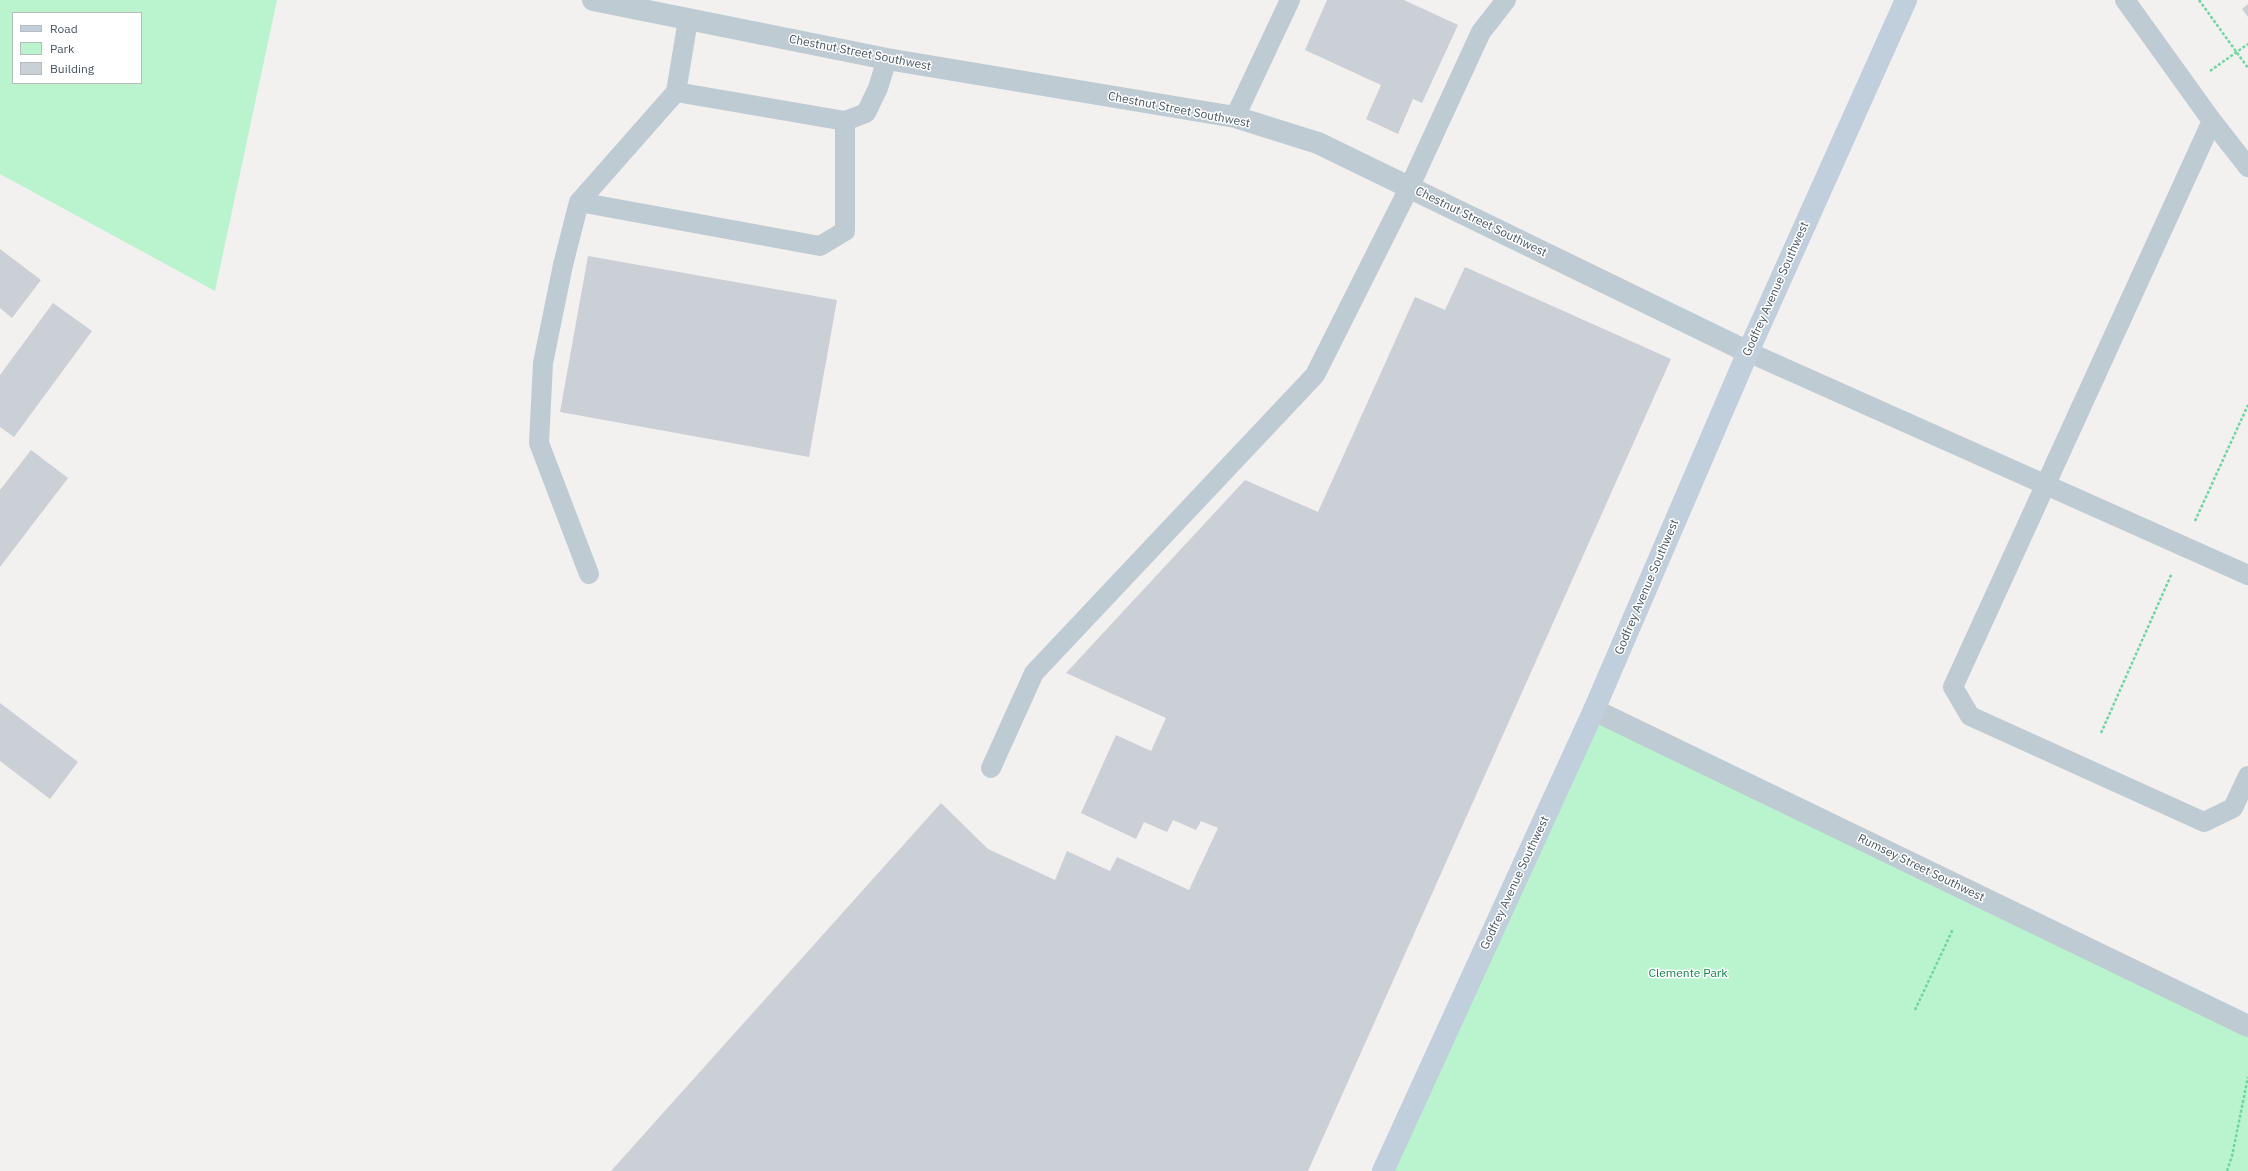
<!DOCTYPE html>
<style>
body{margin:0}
#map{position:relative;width:2248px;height:1171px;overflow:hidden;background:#f3f0f0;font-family:"IBM Plex Sans",sans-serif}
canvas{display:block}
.legend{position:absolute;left:12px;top:12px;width:130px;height:72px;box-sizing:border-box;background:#fff;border:1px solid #b5bbbf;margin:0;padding:5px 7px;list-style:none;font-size:12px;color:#465460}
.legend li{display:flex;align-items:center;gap:8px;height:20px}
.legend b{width:20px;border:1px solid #b5bbbf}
</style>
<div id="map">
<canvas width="2248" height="1171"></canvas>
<ul class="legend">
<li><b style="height:5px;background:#c1cedb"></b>Road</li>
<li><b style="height:11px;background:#baf4cf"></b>Park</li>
<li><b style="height:11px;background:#cbcfd6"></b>Building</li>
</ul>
</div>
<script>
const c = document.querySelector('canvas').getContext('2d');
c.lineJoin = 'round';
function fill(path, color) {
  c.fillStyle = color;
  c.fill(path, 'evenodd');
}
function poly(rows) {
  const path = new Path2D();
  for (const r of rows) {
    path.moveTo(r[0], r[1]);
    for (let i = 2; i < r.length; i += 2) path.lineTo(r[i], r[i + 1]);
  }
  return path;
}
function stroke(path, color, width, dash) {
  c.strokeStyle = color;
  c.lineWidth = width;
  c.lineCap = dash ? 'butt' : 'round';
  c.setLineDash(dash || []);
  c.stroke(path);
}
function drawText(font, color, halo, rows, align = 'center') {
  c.font = font + ' "IBM Plex Sans",sans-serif';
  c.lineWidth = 3;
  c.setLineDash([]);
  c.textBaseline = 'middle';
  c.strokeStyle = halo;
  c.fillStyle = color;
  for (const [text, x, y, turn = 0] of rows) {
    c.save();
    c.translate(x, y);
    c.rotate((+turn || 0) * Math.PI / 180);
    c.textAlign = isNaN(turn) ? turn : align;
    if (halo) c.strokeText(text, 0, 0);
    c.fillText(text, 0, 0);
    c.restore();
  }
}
fill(poly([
 [0,0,277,0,215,291,0,174],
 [13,13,141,13,141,83,13,83],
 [1594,710,2248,1026,2248,1171,1377,1171]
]), '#baf4cf');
fill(poly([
 [1327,0,1404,0,1458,25,1422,103,1413,99,1398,134,1366,119,1381,85,1305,50],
 [2248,4,2248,17,2242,9],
 [0,249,41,280,12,318,0,308],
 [588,256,837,300,809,457,560,412],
 [1465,267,1671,359,1308,1171,611,1171,941,803,988,849,1055,880,1067,851,1110,871,1117,857,1189,890,1218,828,1201,821,1196,830,1173,820,1167,832,1144,822,1136,839,1081,813,1116,735,1151,751,1166,718,1066,673,1245,480,1318,512,1415,297,1445,310],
 [53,303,92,331,14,437,0,427,0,375],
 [31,450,68,478,0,567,0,490],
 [0,703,78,762,50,799,0,761]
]), '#cbcfd6');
stroke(poly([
 [2199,0,2248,68],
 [2210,71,2248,44],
 [2195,521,2248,405],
 [2101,733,2172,573],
 [1915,1010,1953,929],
 [2227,1171,2232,1156,2248,1077]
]), '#6ed7a0', 2.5, [3, 2]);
stroke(poly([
 [2125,0,2212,121,2248,167],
 [688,20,676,92,845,121,866,113,878,88,887,59],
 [1235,117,1290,0],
 [2212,121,1953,687,1970,716,2204,822,2233,808,2248,776],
 [579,202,820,246,845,231,845,121],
 [1748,352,2248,575],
 [589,574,539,443,543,363,563,265,579,202,676,92],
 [991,768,1034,673,1315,375,1409,188,1481,32,1506,0]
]), '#bfcbd3', 20);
stroke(poly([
 [593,0,887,59,1235,117,1318,143,1748,352],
 [1594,710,2248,1026]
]), '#bfcbd3', 22);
stroke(poly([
 [1383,1171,1594,710,1748,352,1906,0]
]), '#c1cedb', 22);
drawText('12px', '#465460', '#fff', [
 ["Chestnut Street Southwest",860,53,11],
 ["Chestnut Street Southwest",1179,110,11],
 ["Chestnut Street Southwest",1481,222,26],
 ["Godfrey Avenue Southwest",1776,289,-66],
 ["Godfrey Avenue Southwest",1647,587,-67],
 ["Rumsey Street Southwest",1921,868,26],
 ["Godfrey Avenue Southwest",1515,883,-65]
]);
drawText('12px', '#0d8545', '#fff', [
 ["Clemente Park",1688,974]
]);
</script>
